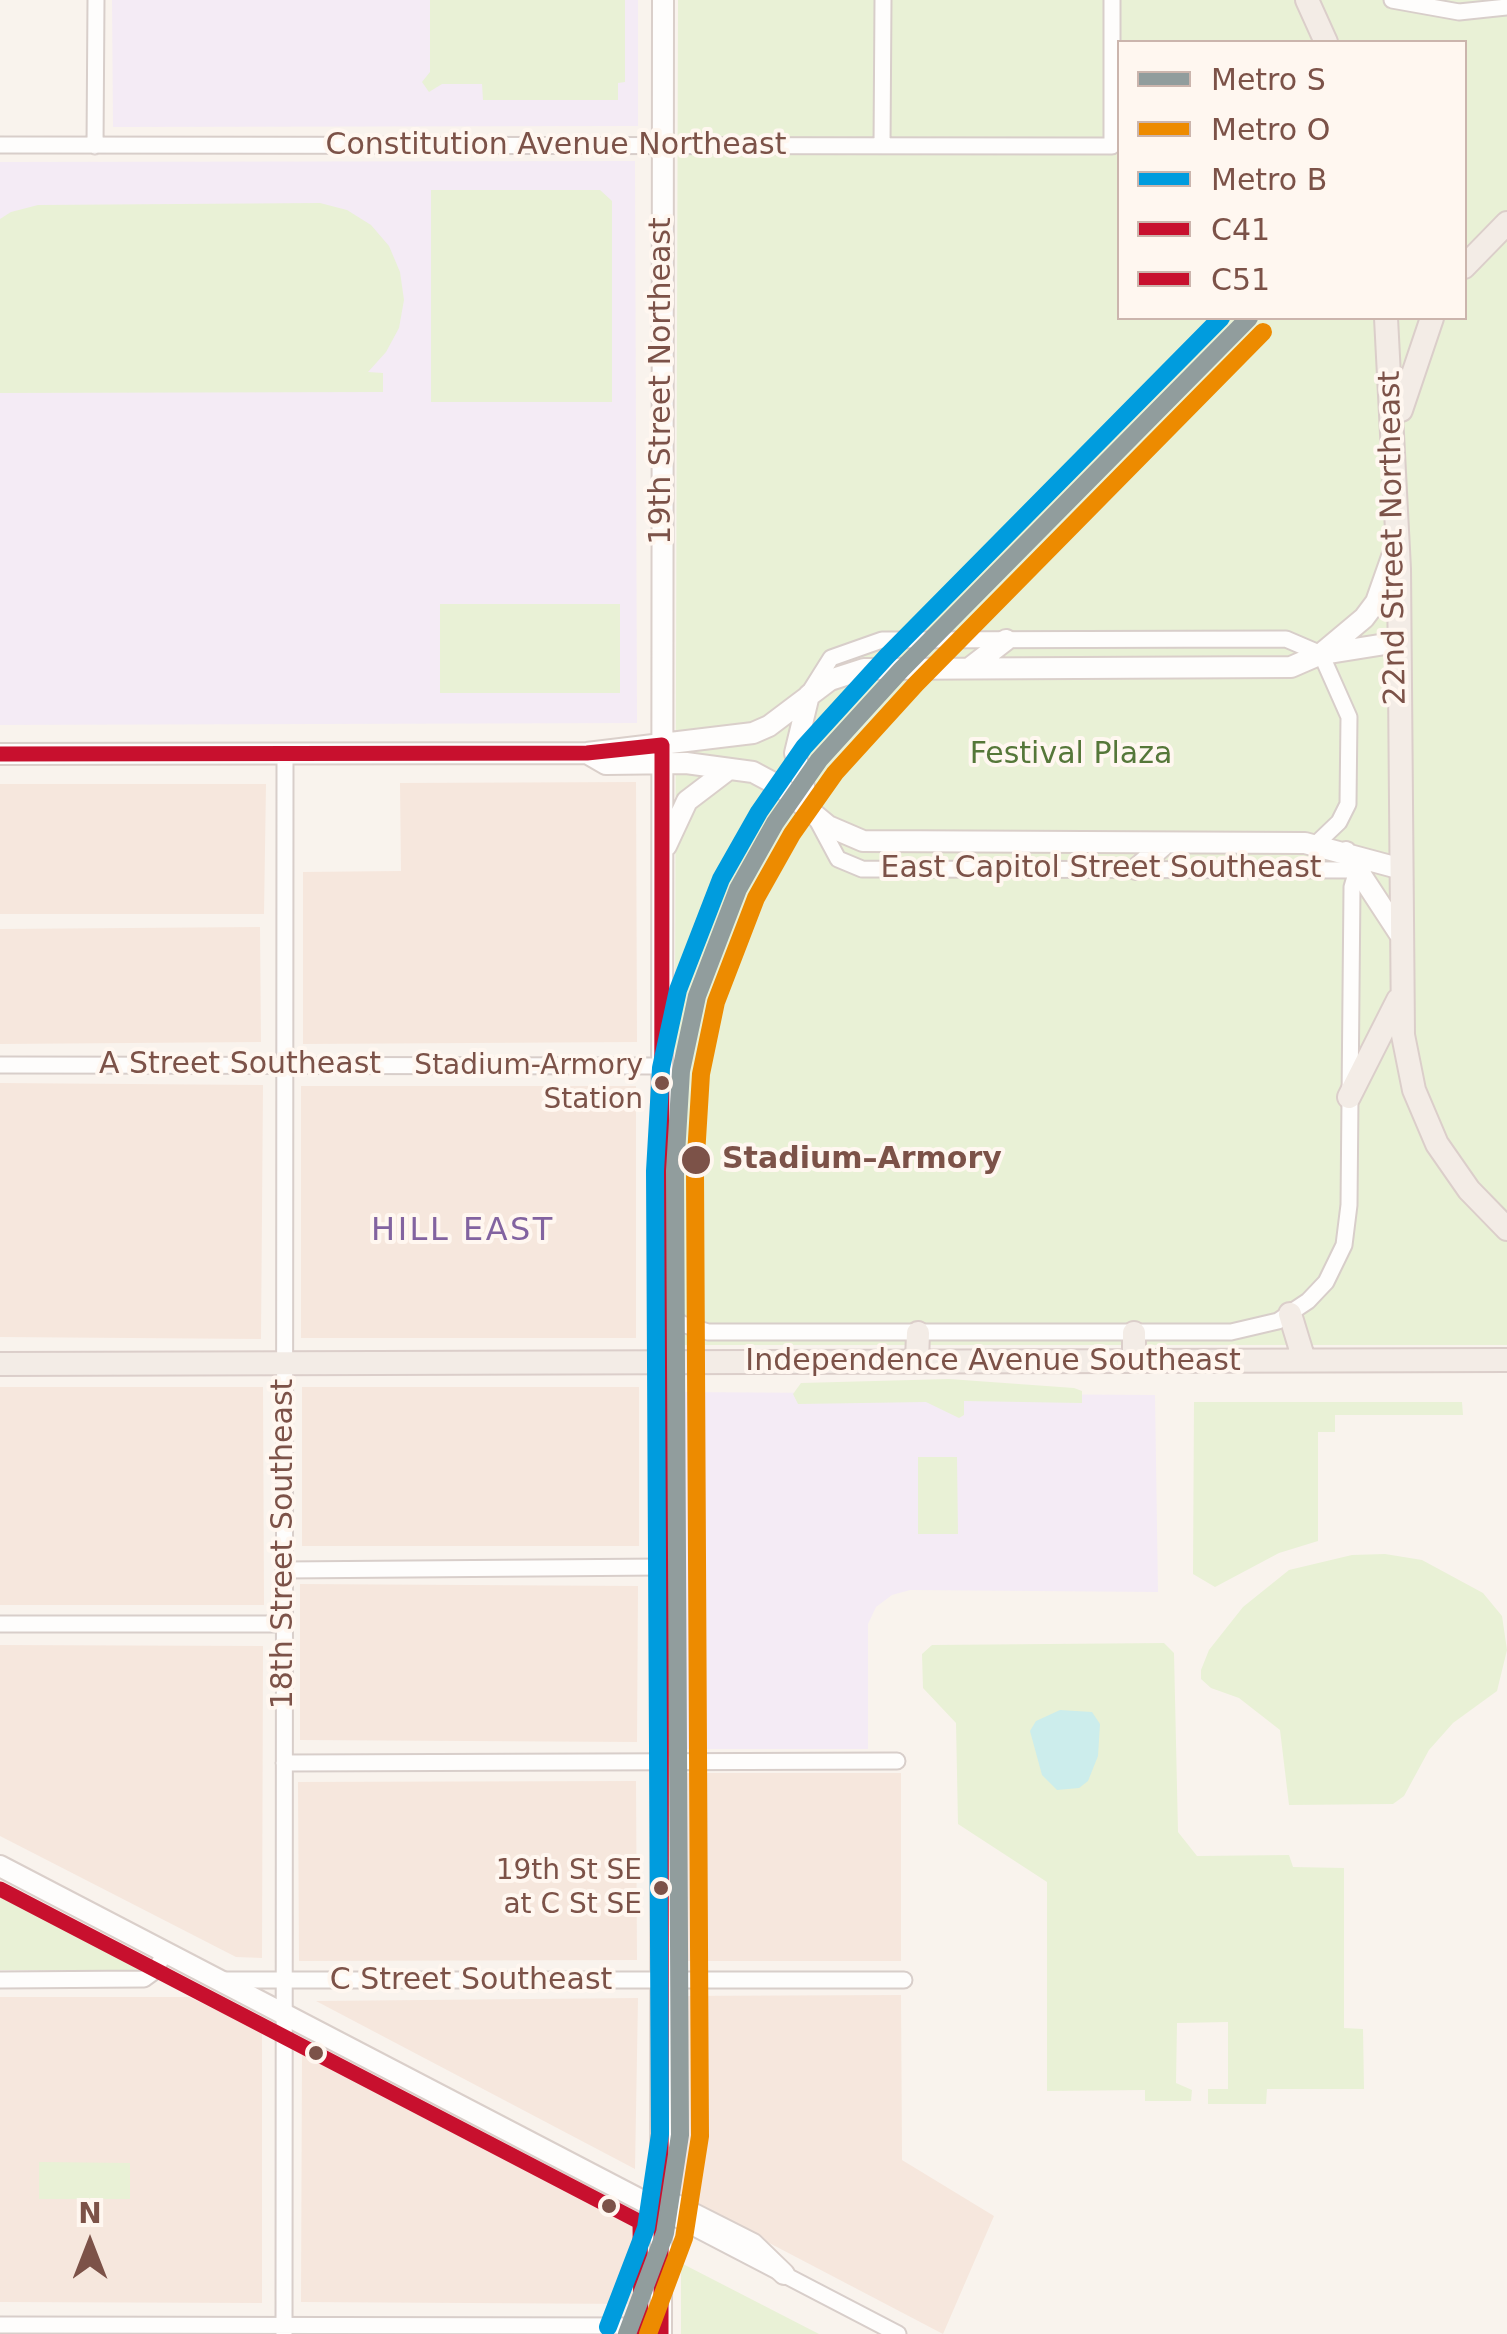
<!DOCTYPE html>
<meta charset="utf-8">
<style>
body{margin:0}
#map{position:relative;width:1507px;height:2334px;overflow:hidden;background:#f9f3ed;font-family:"DejaVu Sans",sans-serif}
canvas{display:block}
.legend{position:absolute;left:1117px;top:40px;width:350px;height:280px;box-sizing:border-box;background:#fff7f0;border:2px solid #cbb5ad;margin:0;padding:12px 18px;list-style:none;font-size:30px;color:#7c5248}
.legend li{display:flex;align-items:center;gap:20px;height:50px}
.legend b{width:50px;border:2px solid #cbb5ad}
.north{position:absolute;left:40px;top:2194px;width:100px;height:100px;-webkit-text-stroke:8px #fff7f0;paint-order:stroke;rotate:0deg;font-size:28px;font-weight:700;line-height:40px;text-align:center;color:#7c5248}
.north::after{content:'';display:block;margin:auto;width:35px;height:45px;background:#7c5248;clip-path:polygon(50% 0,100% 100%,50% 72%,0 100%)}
</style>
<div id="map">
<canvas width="1507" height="2334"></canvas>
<ul class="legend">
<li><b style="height:12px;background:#919d9d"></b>Metro S</li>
<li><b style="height:12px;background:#ed8b00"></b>Metro O</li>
<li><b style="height:12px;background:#009cde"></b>Metro B</li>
<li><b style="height:12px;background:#c8102e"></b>C41</li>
<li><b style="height:12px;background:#c8102e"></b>C51</li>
</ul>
<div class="north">N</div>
</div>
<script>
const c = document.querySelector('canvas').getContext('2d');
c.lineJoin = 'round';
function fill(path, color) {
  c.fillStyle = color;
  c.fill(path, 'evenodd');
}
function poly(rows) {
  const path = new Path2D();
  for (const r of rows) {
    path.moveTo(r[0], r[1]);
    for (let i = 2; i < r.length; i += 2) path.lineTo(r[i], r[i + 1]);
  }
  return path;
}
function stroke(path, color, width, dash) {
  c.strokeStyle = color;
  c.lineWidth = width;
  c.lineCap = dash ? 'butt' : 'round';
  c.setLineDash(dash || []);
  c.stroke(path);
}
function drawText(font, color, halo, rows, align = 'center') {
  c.font = font + ' "DejaVu Sans",sans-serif';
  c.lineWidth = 8;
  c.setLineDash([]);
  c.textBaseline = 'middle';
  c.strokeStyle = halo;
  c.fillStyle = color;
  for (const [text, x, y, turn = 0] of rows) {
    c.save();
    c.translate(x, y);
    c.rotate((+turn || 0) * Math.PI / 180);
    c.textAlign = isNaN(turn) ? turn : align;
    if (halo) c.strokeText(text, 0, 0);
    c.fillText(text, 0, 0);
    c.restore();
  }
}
fill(poly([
 [636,782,637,1042,303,1044,303,872,401,871,400,783],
 [0,784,266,784,264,914,0,914],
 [260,927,261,1042,0,1044,0,929],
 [0,1083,263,1085,261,1339,0,1337],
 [301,1086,636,1086,636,1338,301,1338],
 [0,1387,263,1387,264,1605,0,1605],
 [302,1387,639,1387,639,1546,302,1546],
 [300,1584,638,1586,637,1742,300,1740],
 [0,1645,263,1646,262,1958,236,1957,0,1836],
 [672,1773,901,1773,901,1961,672,1961],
 [636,1781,637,1960,299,1961,298,1782],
 [901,1995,902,2160,994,2216,943,2334,670,2191,669,1996],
 [0,1997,189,1997,262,2032,262,2303,0,2302],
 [638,1998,635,2169,316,2001],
 [302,2053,637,2226,637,2304,301,2302]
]), '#f6e7dd');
fill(poly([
 [112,0,638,0,638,126,113,127],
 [635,161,637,723,0,725,0,162],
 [672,1392,1155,1395,1158,1592,910,1590,892,1595,876,1607,868,1624,868,1749,673,1749]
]), '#f4ebf5');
fill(poly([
 [430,0,625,0,625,82,618,83,618,100,483,100,482,84,442,84,429,92,422,82,430,72],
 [678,0,1507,0,1507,1345,674,1345],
 [1120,42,1464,42,1464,318,1120,318],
 [431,190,600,190,612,201,612,402,431,402],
 [320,203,347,210,371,225,389,246,400,272,404,300,399,328,386,352,368,372,383,373,383,392,0,393,0,219,11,212,38,205],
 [440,604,620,604,620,693,440,693],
 [949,1379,1074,1388,1082,1391,1082,1403,964,1401,964,1415,959,1418,926,1402,798,1404,793,1394,801,1383],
 [1194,1402,1462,1402,1463,1415,1335,1415,1335,1432,1318,1432,1318,1541,1279,1553,1215,1587,1193,1574],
 [918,1457,957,1457,958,1534,918,1534],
 [1385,1554,1422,1560,1483,1593,1502,1616,1507,1650,1497,1691,1453,1723,1429,1750,1404,1796,1393,1804,1289,1805,1280,1730,1239,1698,1211,1688,1201,1679,1201,1670,1209,1650,1243,1607,1289,1570,1352,1555],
 [1164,1643,1174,1653,1178,1832,1197,1856,1289,1855,1293,1867,1344,1868,1344,2028,1363,2029,1364,2089,1267,2089,1266,2104,1208,2104,1208,2089,1228,2089,1228,2022,1177,2023,1176,2083,1192,2090,1191,2101,1145,2101,1145,2090,1047,2091,1047,1882,958,1824,956,1723,923,1688,922,1654,932,1645],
 [0,1885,149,1963,150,1966,146,1971,0,1970],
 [39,2162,130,2163,130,2199,39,2199],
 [681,2263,819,2334,681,2334]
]), '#e9f1d6');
fill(poly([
 [1060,1710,1092,1712,1100,1724,1098,1756,1088,1781,1079,1788,1057,1790,1042,1775,1030,1731,1036,1721]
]), '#ccedec');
const street = poly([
 [1392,0,1459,12,1507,7],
 [0,145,1112,146,1112,0],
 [95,146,96,0],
 [882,146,883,0],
 [809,693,831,658,882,640,1286,639,1321,654,1349,717,1348,804,1339,822,1316,844],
 [0,1065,661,1066],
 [661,1310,682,1324,708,1332,1231,1332,1278,1321,1308,1301,1326,1282,1344,1245,1349,1205,1352,887,1357,870,862,869,838,859,816,818],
 [284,1570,662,1567],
 [0,1624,284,1624],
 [284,1763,897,1761],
 [0,1980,144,1979,155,1971,165,1952],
 [223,1980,904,1980],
 [660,2210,898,2334],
 [0,2325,661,2326],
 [284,2334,285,754]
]);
const secondary = poly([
 [1323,654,1398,642],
 [971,667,1006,640],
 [809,695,795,753,809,806],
 [587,753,606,764,686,763,753,772,781,787,828,826,863,841,1305,843,1398,868],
 [0,754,587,753,753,733,769,726,830,680,864,669,1291,667,1321,654,1364,618,1376,602,1395,548],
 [666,846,687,801,729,769],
 [1346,852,1399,933],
 [1136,869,1166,843],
 [0,1866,660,2210],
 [660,2197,753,2244,784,2274],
 [661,2334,663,0]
]);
const primary = poly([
 [1307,0,1326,42],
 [1464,267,1507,223],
 [1386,318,1399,569,1403,1035,1414,1090,1437,1144,1469,1190,1507,1229],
 [1401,410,1432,318],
 [1349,1097,1398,1000],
 [1290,1314,1304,1360],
 [1134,1333,1134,1359],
 [917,1361,918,1333],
 [0,1364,1507,1360]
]);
stroke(street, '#d8ceca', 19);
stroke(secondary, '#dacfca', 24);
stroke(primary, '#dbceca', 26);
stroke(street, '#fefdfc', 15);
stroke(secondary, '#fefdfc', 20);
stroke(primary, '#f3ece6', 22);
stroke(poly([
 [0,754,587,753,662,745,661,2334]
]), '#c8102e', 15);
stroke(poly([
 [0,1889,640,2222,641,2334]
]), '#c8102e', 15);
stroke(poly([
 [627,2334,665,2233,680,2135,675,1171,681,1071,697,996,738,889,775,823,819,760,901,670,1249,318]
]), '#919d9d', 18);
stroke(poly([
 [648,2334,684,2238,700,2136,695,1172,701,1074,716,1002,756,898,792,834,835,773,916,684,1263,332]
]), '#ed8b00', 18);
stroke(poly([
 [608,2327,646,2228,660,2134,655,1171,661,1068,678,990,721,879,759,812,804,747,887,656,1221,318]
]), '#009cde', 18);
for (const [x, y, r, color] of [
 [662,1083,9,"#7c5248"],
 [696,1160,16,"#7c5248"],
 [661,1888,9,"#7c5248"],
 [316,2053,9,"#7c5248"],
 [609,2206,9,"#7c5248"]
]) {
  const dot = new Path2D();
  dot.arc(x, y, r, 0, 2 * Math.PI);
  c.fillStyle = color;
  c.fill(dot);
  stroke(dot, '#fff7f0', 4);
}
drawText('28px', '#7c5248', '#fff7f0', [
 ["Stadium-Armory",643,1067],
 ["Station",643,1101],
 ["19th St SE",642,1872],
 ["at C St SE",642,1906]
], 'right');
drawText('30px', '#7c5248', '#fff7f0', [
 ["Constitution Avenue Northeast",556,146],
 ["19th Street Northeast",662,381,-90],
 ["22nd Street Northeast",1394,538,-91],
 ["East Capitol Street Southeast",1101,869],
 ["A Street Southeast",240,1065],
 ["Independence Avenue Southeast",993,1362],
 ["18th Street Southeast",284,1544,-90],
 ["C Street Southeast",471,1981]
]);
drawText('30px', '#557739', '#fff7f0', [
 ["Festival Plaza",1071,755]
]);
drawText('bold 30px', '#7c5248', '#fff7f0', [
 ["Stadium–Armory",722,1160]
], 'left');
c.letterSpacing = '2.5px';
drawText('32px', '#8263a0', '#fff7f0', [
 ["HILL EAST",463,1232]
]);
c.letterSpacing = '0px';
</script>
